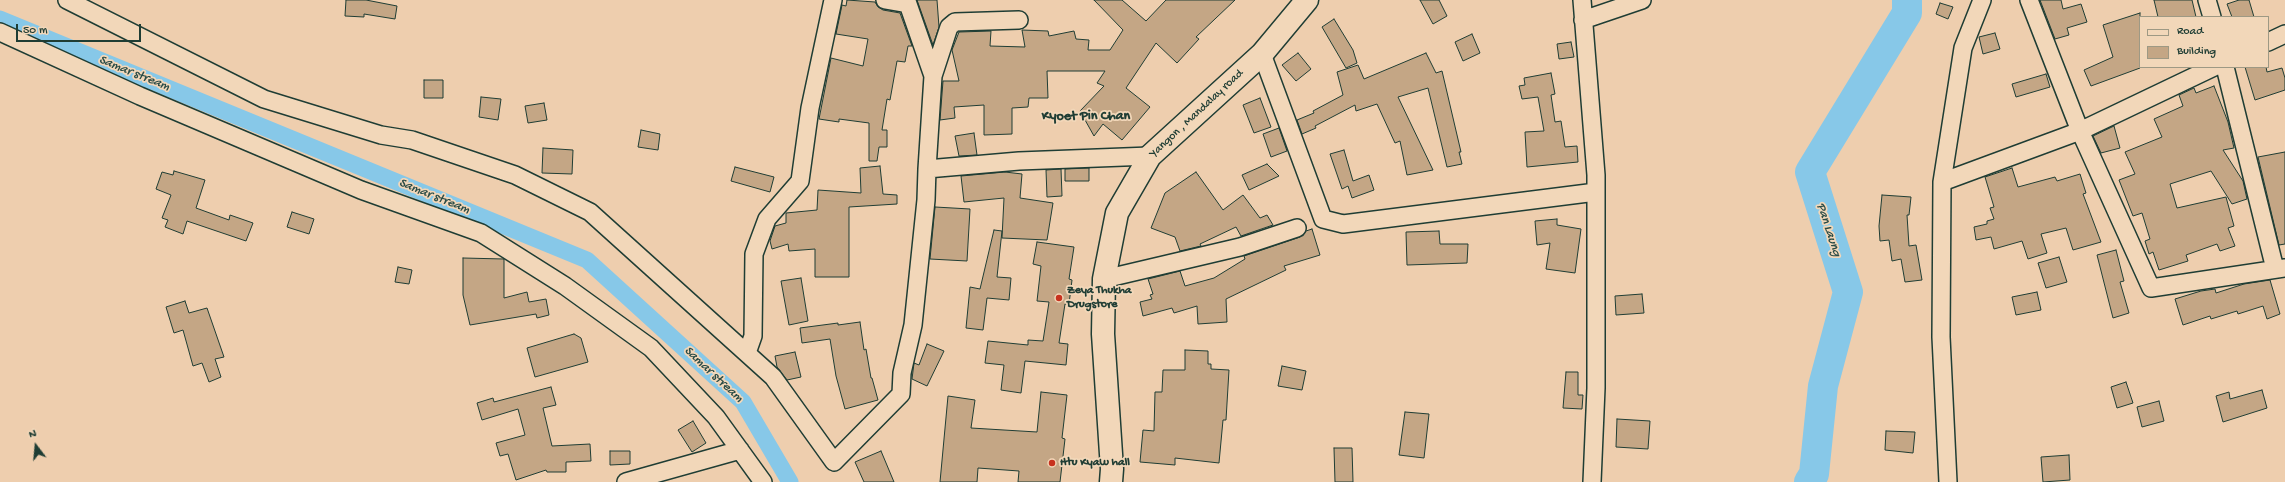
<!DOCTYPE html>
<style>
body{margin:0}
#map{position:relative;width:2285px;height:482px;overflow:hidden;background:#eeceae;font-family:"Gochi Hand",sans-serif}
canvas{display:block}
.legend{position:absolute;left:2139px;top:16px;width:130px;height:52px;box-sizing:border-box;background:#f2d7b9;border:1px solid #9e9984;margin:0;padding:5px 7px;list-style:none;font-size:12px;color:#1f3d34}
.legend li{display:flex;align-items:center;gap:8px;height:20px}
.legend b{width:20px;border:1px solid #9e9984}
.north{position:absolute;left:16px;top:426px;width:40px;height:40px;-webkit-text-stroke:3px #f2d7b9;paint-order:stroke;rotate:344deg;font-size:11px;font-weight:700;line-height:16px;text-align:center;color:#1f3d34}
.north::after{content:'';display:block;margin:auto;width:14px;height:18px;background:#1f3d34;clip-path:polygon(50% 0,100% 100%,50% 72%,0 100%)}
.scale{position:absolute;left:16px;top:24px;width:125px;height:18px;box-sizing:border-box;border:2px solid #1f3d34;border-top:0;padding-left:5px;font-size:12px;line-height:14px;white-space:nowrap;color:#1f3d34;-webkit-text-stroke:3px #f2d7b9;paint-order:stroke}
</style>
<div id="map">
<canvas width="2285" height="482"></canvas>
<ul class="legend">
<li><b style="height:5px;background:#f2d7b9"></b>Road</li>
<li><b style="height:11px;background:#c4a685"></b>Building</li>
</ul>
<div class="north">N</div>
<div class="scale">50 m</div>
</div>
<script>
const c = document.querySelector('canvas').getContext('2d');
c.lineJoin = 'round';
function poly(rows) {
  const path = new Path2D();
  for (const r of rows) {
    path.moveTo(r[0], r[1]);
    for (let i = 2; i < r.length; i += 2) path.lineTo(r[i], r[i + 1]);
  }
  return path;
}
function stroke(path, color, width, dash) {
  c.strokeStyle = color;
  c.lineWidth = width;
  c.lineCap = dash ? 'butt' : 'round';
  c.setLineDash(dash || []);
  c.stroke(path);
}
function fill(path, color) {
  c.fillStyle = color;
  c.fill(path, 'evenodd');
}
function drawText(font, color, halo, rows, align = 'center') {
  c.font = font + ' "Gochi Hand",sans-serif';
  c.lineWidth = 3.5;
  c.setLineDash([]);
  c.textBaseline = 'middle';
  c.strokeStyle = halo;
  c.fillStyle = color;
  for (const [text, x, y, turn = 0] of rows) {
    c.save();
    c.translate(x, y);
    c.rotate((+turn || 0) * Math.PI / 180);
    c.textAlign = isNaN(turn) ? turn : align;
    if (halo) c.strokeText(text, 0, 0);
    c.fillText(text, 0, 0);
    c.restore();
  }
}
stroke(poly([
 [0,19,587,260,743,402,790,482]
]), '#87c8e8', 17);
stroke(poly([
 [1809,482,1814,474,1823,386,1848,292,1810,172,1907,13,1907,0]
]), '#87c8e8', 30);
const building = poly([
 [346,0,366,0,397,6,395,19,364,14,364,17,345,16,346,0],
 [847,0,875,2,878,7,883,10,900,13,912,46,908,46,905,62,897,61,890,100,887,99,882,130,887,130,887,147,879,147,877,161,869,161,869,123,839,119,839,122,819,119,831,58,863,66,868,39,836,34,842,5,846,6,847,0],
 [917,0,937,0,939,27,933,45,917,0],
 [1094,0,1122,0,1146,21,1166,0,1235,0,1196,37,1199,39,1177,63,1156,43,1126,88,1150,107,1122,140,1103,124,1094,136,1080,111,1104,86,1097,83,1105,71,1047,71,1048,98,1029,98,1028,107,1012,108,1012,134,984,135,984,105,954,107,955,118,940,120,943,81,959,81,952,50,959,32,991,31,990,46,1025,47,1022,30,1048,31,1049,36,1074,31,1076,39,1089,40,1088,50,1110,50,1123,30,1094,0],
 [1420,0,1439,0,1447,16,1433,24,1420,0],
 [2040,0,2061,0,2063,9,2081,4,2087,22,2067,28,2069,35,2055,39,2040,0],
 [2154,0,2192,0,2196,17,2158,17,2154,0],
 [2239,0,2249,0,2254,17,2232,17,2227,4,2239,0],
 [1940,3,1953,7,1948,19,1936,14,1940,3],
 [2140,13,2140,68,2091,86,2084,70,2113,57,2103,25,2140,13],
 [1334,19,1353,50,1357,63,1346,68,1322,27,1334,19],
 [1995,33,2000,49,1983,54,1979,37,1995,33],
 [1472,34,1480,53,1463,61,1455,42,1472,34],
 [1571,42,1574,57,1559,59,1557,44,1571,42],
 [1298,53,1311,69,1296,81,1282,65,1298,53],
 [1426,53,1436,73,1442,71,1461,152,1459,152,1462,164,1447,167,1428,88,1398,97,1433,170,1407,175,1400,141,1395,143,1377,104,1356,111,1355,105,1315,126,1316,128,1302,134,1297,120,1314,113,1313,111,1343,95,1337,72,1358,65,1364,79,1426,53],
 [2245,67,2266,67,2267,72,2282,68,2285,78,2285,90,2255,100,2245,67],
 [1551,73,1555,94,1551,95,1555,122,1561,121,1565,147,1577,146,1578,162,1527,167,1525,132,1544,131,1538,97,1522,99,1519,86,1525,85,1524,78,1551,73],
 [2046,74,2050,87,2016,97,2012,84,2046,74],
 [424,80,443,80,443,98,424,98,424,80],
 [2214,86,2228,122,2234,148,2223,150,2243,181,2247,199,2232,204,2211,171,2170,184,2177,208,2226,197,2234,226,2228,228,2235,246,2220,251,2217,244,2186,255,2188,261,2159,270,2153,252,2149,254,2145,241,2150,239,2142,213,2133,216,2119,180,2135,174,2125,152,2162,137,2154,119,2183,106,2179,95,2194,88,2196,93,2214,86],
 [481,97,501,99,498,120,479,117,481,97],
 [1260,98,1271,127,1254,133,1243,105,1260,98],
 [544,103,547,120,528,123,525,106,544,103],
 [2114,126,2120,148,2101,153,2093,136,2114,126],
 [1279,128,1287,151,1271,157,1263,134,1279,128],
 [641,130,660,134,658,150,638,147,641,130],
 [974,133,977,155,959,156,955,136,974,133],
 [543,148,573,150,572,174,542,173,543,148],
 [1344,150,1353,181,1369,175,1374,190,1352,198,1348,186,1342,189,1330,154,1344,150],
 [2285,152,2285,244,2279,245,2258,157,2285,152],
 [1267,164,1279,176,1249,190,1242,175,1267,164],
 [880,166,883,194,897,195,897,204,849,207,849,277,815,277,815,249,789,251,788,244,772,249,770,241,775,226,786,223,786,213,817,210,818,190,861,193,860,168,880,166],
 [735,167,774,177,770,192,731,181,735,167],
 [1089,168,1089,181,1065,181,1065,169,1089,168],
 [2012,168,2018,187,2055,177,2057,181,2080,174,2086,193,2083,194,2101,242,2073,250,2066,228,2041,234,2047,253,2028,259,2022,241,1994,249,1991,237,1976,240,1974,227,1987,224,1987,221,1994,219,1990,208,1994,207,1985,177,2012,168],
 [1061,169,1062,196,1047,197,1046,170,1061,169],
 [174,171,205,180,196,208,229,220,230,215,253,223,246,241,187,221,183,234,165,227,168,220,162,218,171,195,156,189,162,172,173,175,174,171],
 [1005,172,1022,174,1020,198,1053,203,1047,240,1002,238,1004,198,964,202,961,176,1005,172],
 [1196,172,1223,210,1243,195,1260,218,1267,215,1273,225,1241,236,1236,227,1200,244,1201,246,1180,251,1175,237,1151,228,1165,193,1196,172],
 [1882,195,1911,197,1909,215,1907,215,1909,246,1916,245,1922,280,1905,282,1901,259,1892,261,1889,240,1880,241,1879,226,1882,195],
 [935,207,970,209,967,261,930,259,935,207],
 [292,212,314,219,309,234,287,227,292,212],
 [1557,219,1557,225,1581,229,1575,273,1546,269,1550,243,1537,245,1535,221,1557,219],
 [1312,229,1320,255,1284,266,1286,270,1226,299,1227,322,1198,324,1197,306,1174,313,1172,308,1143,316,1140,302,1152,299,1150,295,1153,294,1148,279,1180,271,1185,286,1214,278,1245,259,1244,256,1300,237,1306,231,1312,229],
 [994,230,1002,231,997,277,1011,278,1009,300,987,298,983,330,966,328,970,287,980,289,994,230],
 [1439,231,1440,244,1468,244,1467,263,1407,265,1406,232,1439,231],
 [1037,242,1074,247,1069,279,1072,280,1069,304,1065,304,1059,343,1068,344,1066,365,1025,361,1021,393,1001,390,1004,365,985,363,988,341,1028,345,1028,340,1043,341,1049,302,1037,301,1041,266,1033,264,1037,242],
 [2116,250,2124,281,2120,282,2129,313,2113,318,2097,255,2116,250],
 [2059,257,2067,282,2046,288,2038,263,2059,257],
 [463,258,504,259,504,298,527,292,529,302,546,299,549,315,537,318,536,314,470,325,463,295,463,258],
 [398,267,412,270,409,284,395,282,398,267],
 [801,278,808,321,789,325,781,281,801,278],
 [2270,280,2280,314,2267,319,2263,306,2238,314,2237,311,2211,319,2210,316,2183,325,2175,299,2201,291,2215,289,2216,293,2244,284,2270,280],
 [2037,292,2041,310,2016,315,2012,297,2037,292],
 [1642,294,1644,313,1616,315,1615,296,1642,294],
 [185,301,189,313,207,308,224,357,215,359,221,377,209,382,202,363,193,366,183,330,174,333,166,307,185,301],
 [860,322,864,350,866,349,871,378,872,378,878,400,845,409,836,376,830,339,802,343,800,328,838,323,838,325,860,322],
 [574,334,581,338,588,362,535,377,527,348,574,334],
 [927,344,944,351,927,386,912,379,914,363,919,365,927,344],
 [1185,350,1208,351,1208,364,1211,364,1211,369,1229,370,1226,420,1223,420,1219,463,1175,458,1175,465,1140,462,1143,430,1154,431,1155,392,1162,392,1163,370,1185,370,1185,350],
 [795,352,801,377,787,380,777,367,775,356,795,352],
 [1282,366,1306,371,1302,390,1278,386,1282,366],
 [1566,372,1578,372,1578,395,1583,395,1582,409,1563,408,1566,372],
 [2126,382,2133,403,2117,408,2111,387,2126,382],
 [551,387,556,405,543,408,552,446,590,444,591,461,566,462,566,472,547,472,546,470,516,480,508,454,500,456,496,443,525,435,518,409,482,420,477,403,493,398,494,402,551,387],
 [2262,390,2267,408,2223,422,2216,396,2229,392,2230,399,2262,390],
 [1041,392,1067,395,1062,438,1065,439,1060,482,1018,482,1019,471,978,468,977,482,940,482,948,396,975,400,971,428,1037,432,1041,392],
 [2159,401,2164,421,2142,427,2137,407,2159,401],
 [1405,412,1429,414,1424,458,1399,455,1405,412],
 [1617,419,1650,421,1648,449,1616,447,1617,419],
 [693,421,706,443,692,452,678,430,693,421],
 [1886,431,1915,432,1913,453,1885,450,1886,431],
 [1334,448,1352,448,1353,482,1335,482,1334,448],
 [610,451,630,451,630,464,610,465,610,451],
 [881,451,894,482,864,482,855,462,881,451],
 [2069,455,2070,480,2043,482,2041,457,2069,455]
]);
fill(building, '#c4a685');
stroke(building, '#1f3d34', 1);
const minor = poly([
 [67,0,264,99,381,135,412,140,515,175,590,212,773,377,834,462,901,394,902,373,913,325,926,200,927,169,1019,161,1150,156],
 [885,0,908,4,933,76],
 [1582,0,1596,175,1596,388,1592,482],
 [2029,0,2080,131,2151,288,2285,268],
 [2207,0,2212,17],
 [1583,20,1642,0],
 [0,32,140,96,361,190,481,233,565,286,651,348,716,417,763,482],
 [2268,42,2285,34],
 [1262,54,1323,219,1343,224,1596,192],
 [2225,67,2275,269],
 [927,169,933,76,949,27,955,22,1019,20],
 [1942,182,2080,131,2214,67],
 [1104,279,1240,247,1297,228],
 [747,353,753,336,754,254,767,219,800,181,810,108,833,0],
 [626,482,740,450],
 [1948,482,1941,337,1942,182,1963,48,1982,0]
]);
const trunk = poly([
 [1111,482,1112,469,1103,334,1104,279,1117,213,1150,156,1262,54,1307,0]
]);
stroke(minor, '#1f3d34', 20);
stroke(trunk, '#1f3d34', 25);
stroke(minor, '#f2d7b9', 17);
stroke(trunk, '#f2d7b9', 22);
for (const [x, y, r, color] of [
 [1059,298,4,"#c8321e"],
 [1052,463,4,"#c8321e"]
]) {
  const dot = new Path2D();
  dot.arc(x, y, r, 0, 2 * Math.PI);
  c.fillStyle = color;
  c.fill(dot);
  stroke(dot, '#f2d7b9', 1.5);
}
drawText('12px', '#1f3d34', '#f2d7b9', [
 ["Yangon , Mandalay road",1197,114,-43]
]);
drawText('bold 12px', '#1f3d34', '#f2d7b9', [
 ["Zeya Thukha",1067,291],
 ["Drugstore",1067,305],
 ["Htu Kyaw hall",1060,463]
], 'left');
drawText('italic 13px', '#294b46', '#f2d7b9', [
 ["Samar stream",134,74,22],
 ["Samar stream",434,197,22],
 ["Pan Laung",1828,230,72],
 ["Samar stream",713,375,43]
]);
drawText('bold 14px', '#1f3d34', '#f2d7b9', [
 ["Kyoet Pin Chan",1086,117]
]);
</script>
